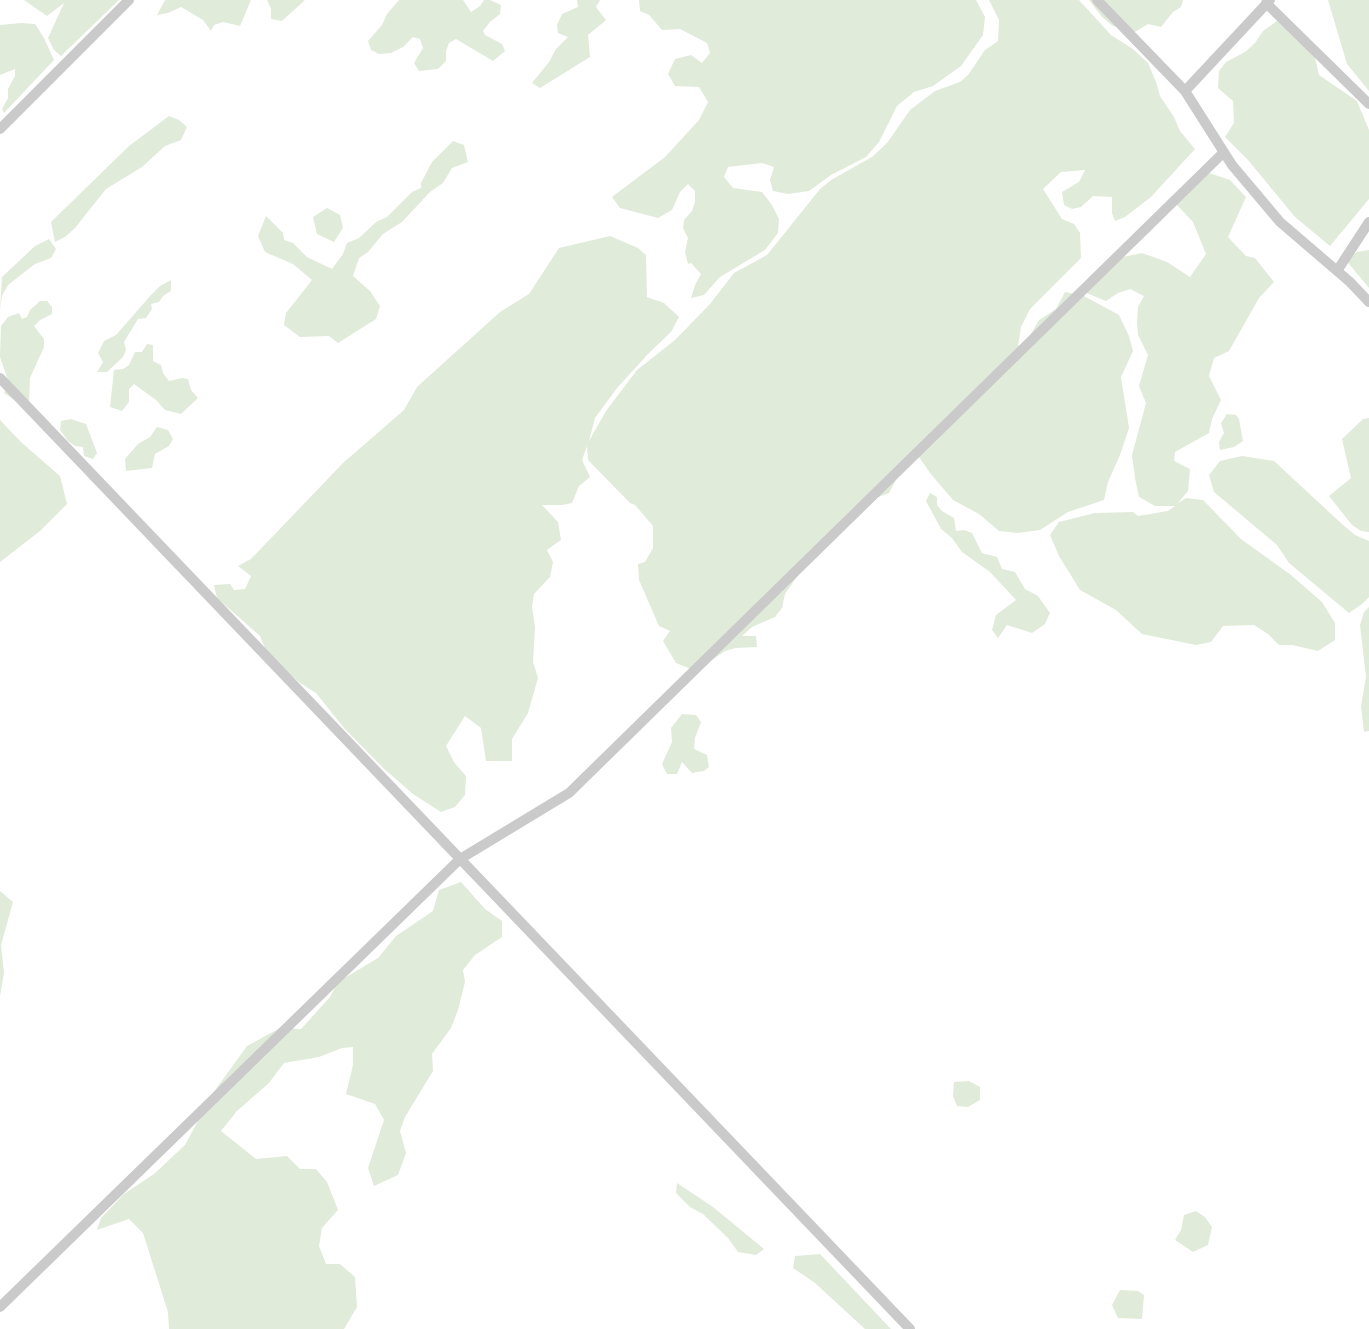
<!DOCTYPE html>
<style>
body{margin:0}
canvas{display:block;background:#fff}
</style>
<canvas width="1369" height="1329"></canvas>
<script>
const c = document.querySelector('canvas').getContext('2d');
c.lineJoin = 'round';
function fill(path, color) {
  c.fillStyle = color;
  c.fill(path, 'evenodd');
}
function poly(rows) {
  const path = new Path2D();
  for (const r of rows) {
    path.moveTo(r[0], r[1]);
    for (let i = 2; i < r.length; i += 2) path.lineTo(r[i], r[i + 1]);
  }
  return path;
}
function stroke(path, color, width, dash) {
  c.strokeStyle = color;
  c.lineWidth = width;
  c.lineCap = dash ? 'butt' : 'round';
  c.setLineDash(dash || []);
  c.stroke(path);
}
fill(poly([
 [24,0,119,0,61,56,54,50,48,38,64,3,47,16],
 [165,0,251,0,240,26,223,22,214,25,211,31,203,20,181,7,168,13,157,15],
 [267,0,305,0,282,21,271,19,271,9],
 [399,0,463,0,471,12,480,6,484,0,490,0,501,5,500,14,490,22,483,31,485,35,502,44,505,51,493,61,456,39,449,43,446,51,446,61,438,69,419,71,414,63,423,48,420,39,413,37,403,47,391,53,379,54,371,50,368,41,382,25,387,14],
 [577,0,600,0,596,7,606,20,588,35,590,57,540,88,532,83,549,62,556,49,568,37,558,33,557,25,562,14,578,7],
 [639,0,976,0,985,17,983,35,961,66,933,86,914,92,897,106,879,142,866,157,831,175,809,191,788,194,773,191,770,180,774,167,762,163,728,167,724,177,733,188,762,192,772,205,779,219,778,233,765,250,720,277,704,295,691,298,695,285,701,274,691,263,688,264,685,252,688,238,683,228,684,220,692,211,695,202,695,191,688,184,680,192,672,210,658,218,620,208,612,197,665,157,699,120,708,102,699,87,675,86,668,74,675,59,691,55,702,63,710,53,707,43,680,29,662,30,649,15,640,11],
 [989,0,1079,0,1111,35,1133,49,1148,63,1156,82,1160,96,1174,117,1180,131,1195,149,1151,197,1125,217,1115,221,1112,213,1112,197,1093,196,1081,207,1072,209,1064,205,1062,192,1079,182,1085,170,1061,172,1043,189,1062,219,1074,224,1080,233,1081,258,1030,309,1021,327,1018,346,1027,341,1039,320,1056,309,1065,292,1084,296,1119,315,1129,336,1133,351,1121,377,1129,428,1120,455,1108,482,1104,500,1068,512,1040,530,1018,533,999,531,979,514,953,500,930,473,919,457,901,470,889,493,876,498,807,562,785,594,782,608,775,617,752,627,742,636,756,636,757,647,736,648,725,651,696,671,676,663,663,641,670,631,659,626,639,580,638,564,645,562,653,548,653,526,635,505,630,503,588,460,587,446,582,460,590,477,579,486,572,503,562,505,542,505,558,522,561,540,547,550,553,562,550,577,534,594,532,607,535,627,533,662,538,678,528,713,512,739,512,761,486,761,481,728,465,716,446,746,454,762,466,776,465,795,455,807,441,812,413,794,383,768,344,728,316,693,300,683,267,653,260,636,217,598,214,585,230,584,234,590,245,589,251,576,238,566,251,559,343,463,404,410,417,387,500,312,529,294,559,248,610,236,638,248,646,255,647,297,664,303,679,317,671,332,648,354,617,388,595,418,589,441,606,411,637,370,675,340,710,304,734,273,767,255,820,189,831,180,872,157,887,143,910,110,935,91,960,82,968,75,985,50,998,41,999,20],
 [1089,0,1183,0,1181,7,1173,12,1161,27,1148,24,1135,32,1113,26,1102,17],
 [1328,0,1369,0,1369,91,1347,64],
 [1280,19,1313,49,1319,75,1357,101,1369,130,1369,199,1330,246,1295,217,1248,160,1225,137,1234,123,1233,101,1218,88,1219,71,1226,62,1245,52,1255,43,1263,31],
 [22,23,35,24,44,38,54,60,4,113,2,109,8,98,8,89,15,76,15,69,0,75,0,25],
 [169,116,179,120,187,127,181,140,165,146,142,167,106,189,75,228,65,237,55,242,51,222,129,146],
 [453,141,464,145,468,162,452,168,443,183,430,192,402,222,383,234,368,252,359,258,353,276,370,291,380,306,376,319,338,343,329,336,300,337,284,325,286,313,312,280,293,264,265,252,258,236,266,216,283,233,284,240,293,243,307,257,332,269,343,254,347,243,359,238,376,222,387,217,412,192,421,188,421,183,432,162],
 [1206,172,1230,180,1246,197,1228,237,1246,256,1255,258,1274,282,1259,298,1229,351,1214,358,1209,376,1221,400,1212,419,1209,433,1175,452,1174,461,1190,469,1188,491,1178,503,1186,498,1203,500,1241,539,1291,575,1322,602,1335,623,1335,640,1318,651,1292,645,1279,645,1268,634,1254,625,1223,626,1211,642,1196,645,1142,634,1116,610,1080,590,1059,556,1050,535,1059,522,1095,513,1133,512,1138,516,1168,511,1175,506,1155,506,1139,497,1135,478,1132,455,1146,403,1139,386,1148,355,1138,335,1137,323,1138,307,1144,296,1130,289,1118,293,1106,301,1084,292,1118,258,1142,253,1167,262,1190,277,1206,254,1193,222,1176,204],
 [327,208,340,215,343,228,334,242,317,234,313,217],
 [49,239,56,249,51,258,35,264,8,285,2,296,0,310,2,277,35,246],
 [1369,250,1369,288,1345,259,1357,252],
 [171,280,171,291,163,296,159,302,151,304,152,309,146,318,138,319,124,342,126,350,123,357,107,372,97,372,103,362,98,353,104,341,116,335,151,295,160,286],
 [40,301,47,301,52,307,52,314,40,320,34,326,44,339,44,347,30,378,29,404,17,402,4,393,9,383,0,357,1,326,8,317,19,313,22,319,27,317,30,310],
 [147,344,153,345,153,361,161,365,163,373,169,381,182,378,188,379,191,390,198,398,181,414,165,410,156,400,134,384,129,389,129,402,122,411,110,407,114,370,123,369,129,365,135,352,142,352],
 [1227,414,1236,415,1239,419,1243,441,1234,447,1220,450,1219,442,1224,433,1221,423],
 [1369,418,1369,532,1361,531,1352,525,1329,496,1351,478,1342,439,1363,419],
 [71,419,86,424,97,453,93,459,84,456,83,447,75,446,68,441,60,430,61,421],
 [0,420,21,442,60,476,67,504,40,531,0,562],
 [157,427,168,430,173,439,169,446,155,454,152,468,126,471,125,459,138,444,150,437],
 [1242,456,1274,461,1343,525,1355,535,1369,541,1369,597,1362,604,1349,613,1289,563,1277,545,1214,492,1209,475,1220,461],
 [930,493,937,497,937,505,942,511,954,518,956,531,964,530,972,533,982,553,997,557,1002,569,1015,572,1025,589,1038,596,1050,613,1045,624,1032,633,1007,625,998,638,992,630,996,615,1016,600,990,572,962,552,952,538,941,529,926,501],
 [1369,607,1369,731,1364,732,1361,706,1366,677,1360,625,1364,612],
 [682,714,696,715,701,722,695,738,694,749,707,755,709,767,704,771,692,773,682,762,677,774,667,774,662,764,672,742,671,728],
 [461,882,485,909,502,921,502,937,475,955,463,970,465,982,458,1010,451,1028,432,1054,433,1071,405,1117,400,1131,406,1153,398,1175,374,1186,368,1168,384,1120,375,1104,346,1094,353,1065,353,1047,342,1048,319,1057,284,1063,269,1083,237,1111,221,1131,256,1159,287,1156,300,1169,316,1169,327,1182,338,1210,322,1228,319,1246,326,1264,340,1264,355,1277,357,1307,344,1329,169,1329,168,1312,143,1233,129,1219,97,1230,101,1218,124,1194,154,1174,185,1145,213,1093,247,1046,280,1028,301,1029,330,997,338,982,378,958,396,936,433,911,439,890],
 [0,891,13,902,1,945,4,973,0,996],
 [969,1081,980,1087,980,1100,968,1107,957,1106,953,1096,954,1082],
 [677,1183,713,1207,764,1249,756,1255,738,1252,728,1238,703,1214,690,1207,676,1193],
 [1196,1211,1205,1217,1212,1227,1208,1245,1193,1252,1175,1240,1181,1230,1184,1215],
 [820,1254,891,1329,865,1329,815,1283,793,1268,795,1256],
 [1120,1290,1138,1291,1144,1295,1142,1319,1118,1318,1112,1305]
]), '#e1ebda');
stroke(poly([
 [1097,0,1185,91],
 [1270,0,1185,91,1232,165,1280,222,1350,282,1369,302],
 [1266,3,1369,104],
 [0,129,129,0],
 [1337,271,1369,222],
 [0,378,910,1329],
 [0,1307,460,859,569,793,1224,152]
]), '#cacaca', 10);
</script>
